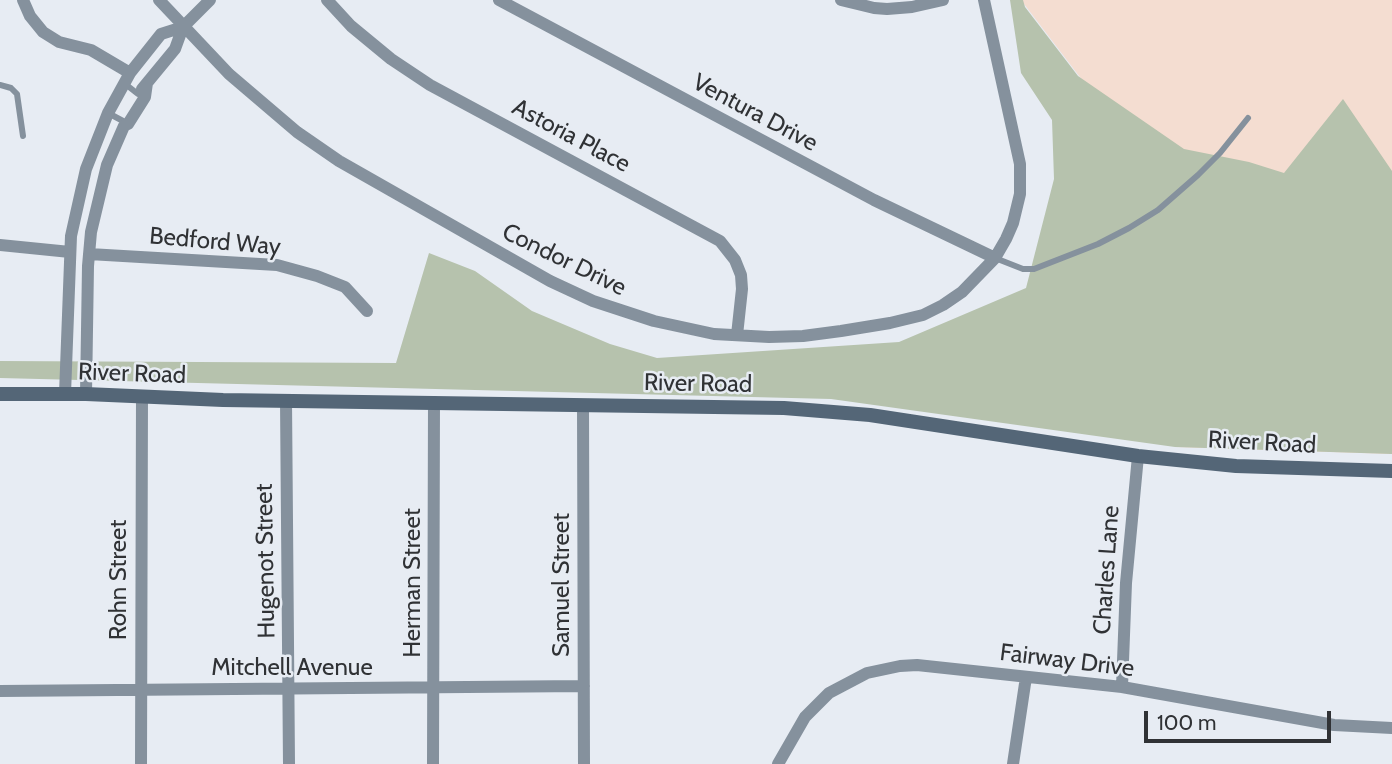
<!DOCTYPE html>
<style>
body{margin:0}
#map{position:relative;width:1392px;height:764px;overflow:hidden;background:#e7ecf3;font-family:Cabin,sans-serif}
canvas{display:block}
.scale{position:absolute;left:1144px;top:711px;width:187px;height:32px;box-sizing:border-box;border:4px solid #303235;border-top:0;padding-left:9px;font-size:21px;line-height:24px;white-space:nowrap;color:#303235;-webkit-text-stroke:5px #e7ecf3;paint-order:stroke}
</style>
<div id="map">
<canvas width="1392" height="764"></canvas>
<div class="scale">100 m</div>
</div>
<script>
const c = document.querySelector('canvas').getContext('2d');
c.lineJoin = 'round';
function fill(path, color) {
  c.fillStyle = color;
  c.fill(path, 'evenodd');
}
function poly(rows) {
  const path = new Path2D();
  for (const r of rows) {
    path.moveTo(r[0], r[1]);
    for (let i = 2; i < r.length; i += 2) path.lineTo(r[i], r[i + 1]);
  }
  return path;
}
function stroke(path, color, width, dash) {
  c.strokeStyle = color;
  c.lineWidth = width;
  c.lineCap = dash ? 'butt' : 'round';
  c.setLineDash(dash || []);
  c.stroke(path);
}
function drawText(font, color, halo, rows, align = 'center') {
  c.font = font + ' Cabin,sans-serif';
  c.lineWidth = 5;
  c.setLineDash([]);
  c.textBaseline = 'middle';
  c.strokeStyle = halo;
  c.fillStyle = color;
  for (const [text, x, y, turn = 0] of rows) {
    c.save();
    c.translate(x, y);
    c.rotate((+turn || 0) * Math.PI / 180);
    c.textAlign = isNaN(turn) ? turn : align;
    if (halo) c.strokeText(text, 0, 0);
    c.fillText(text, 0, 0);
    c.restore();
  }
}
fill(poly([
 [1021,0,1392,0,1392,454,1175,447,1112,119]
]), '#f4ddd1');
fill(poly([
 [1010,0,1023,0,1025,7,1078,76,1184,149,1249,162,1284,173,1343,99,1392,171,1392,454,1175,447,831,399,0,378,0,361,396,363,429,253,475,271,532,311,610,344,657,358,899,342,1026,288,1054,179,1052,120,1021,73]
]), '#b6c2ad');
stroke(poly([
 [124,83,138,94],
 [0,85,11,88,17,94,23,136],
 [108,113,123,121],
 [995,258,1023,269,1034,269,1098,244,1129,228,1158,210,1198,175,1220,153,1248,118]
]), '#85919d', 6);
stroke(poly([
 [23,0,30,16,43,32,59,42,91,50,130,73],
 [159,0,229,74,297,132,339,161,550,281,593,301,654,321,714,334,769,337,803,336,841,331,890,323,923,315,943,305,962,292,995,258,1006,239,1013,223,1020,194,1020,164,984,0],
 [327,0,351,26,391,59,430,85,720,241,735,260,741,275,742,289,737,335],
 [499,0,874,200,995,258],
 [841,0,874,8,887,9,912,7,943,0],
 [142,89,175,49,183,27,210,0],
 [0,245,70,252],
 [89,254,277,265,317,276,345,287,367,311],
 [65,394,71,236,86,169,108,113,130,73,161,34,183,27],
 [86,394,88,266,91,232,107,165,124,126,128,124,145,97,147,83],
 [286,400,289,764],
 [583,405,584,764],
 [1122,687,1126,583,1138,456],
 [0,691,584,686],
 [141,764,142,396],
 [433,764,434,402],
 [778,764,805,717,829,693,867,673,900,666,917,665,1122,687,1334,725,1392,728],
 [1013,764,1026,677]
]), '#85919d', 12);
stroke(poly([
 [0,394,86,394,223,400,784,408,870,415,1138,456,1236,466,1392,471]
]), '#546677', 14);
drawText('24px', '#303235', '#e7ecf3', [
 ["Ventura Drive",755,113,28],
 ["Astoria Place",571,136,28],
 ["Bedford Way",215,242,5],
 ["Condor Drive",564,260,26],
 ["River Road",132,374,2],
 ["River Road",698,384,1],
 ["River Road",1262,443,3],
 ["Hugenot Street",266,561,-91],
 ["Charles Lane",1107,570,-86],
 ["Rohn Street",119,580,-90],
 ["Herman Street",413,583,-90],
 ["Samuel Street",562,585,-90],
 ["Fairway Drive",1067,661,7],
 ["Mitchell Avenue",292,668]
]);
</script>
